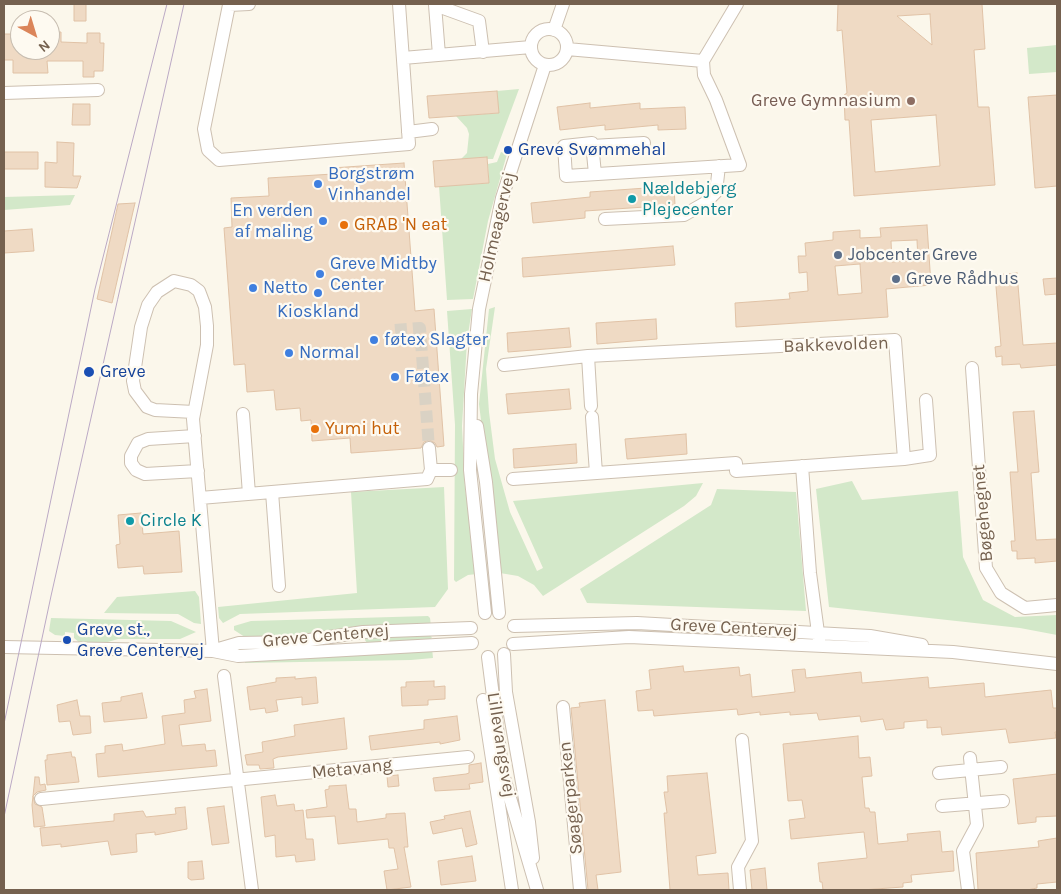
<!DOCTYPE html>
<meta charset="utf-8">
<style>
body{margin:0}
#map{position:relative;width:1061px;height:894px;overflow:hidden;background:#fbf7eb;font-family:Karla,sans-serif}
canvas{display:block}
.frame{position:absolute;inset:0;border:5px solid #75614f;pointer-events:none}
.north{position:absolute;left:10px;top:10px;width:50px;height:50px;box-sizing:border-box;background:#fefaf1;border:1px solid #c7bdb0;border-radius:50%;rotate:141deg;font-size:14px;font-weight:700;line-height:20px;text-align:center;color:#75614f}
.north::after{content:'';display:block;margin:auto;width:18px;height:22px;background:#db855a;clip-path:polygon(50% 0,100% 100%,50% 72%,0 100%)}
</style>
<div id="map">
<canvas width="1061" height="894"></canvas>
<div class="frame"></div>
<div class="north">N</div>
</div>
<script>
const c = document.querySelector('canvas').getContext('2d');
c.lineJoin = 'round';
function fill(path, color) {
  c.fillStyle = color;
  c.fill(path, 'evenodd');
}
function poly(rows) {
  const path = new Path2D();
  for (const r of rows) {
    if (r.length === 3) {
      path.moveTo(r[0] + r[2], r[1]);
      path.arc(r[0], r[1], r[2], 0, 2 * Math.PI);
      continue;
    }
    path.moveTo(r[0], r[1]);
    for (let i = 2; i < r.length; i += 2) path.lineTo(r[i], r[i + 1]);
  }
  return path;
}
function stroke(path, color, width, dash) {
  c.strokeStyle = color;
  c.lineWidth = width;
  c.lineCap = dash ? 'butt' : 'round';
  c.setLineDash(dash || []);
  c.stroke(path);
}
function drawText(font, color, halo, rows, align = 'center') {
  c.font = font + ' Karla,sans-serif';
  c.lineWidth = 4.5;
  c.setLineDash([]);
  c.textBaseline = 'middle';
  c.strokeStyle = halo;
  c.fillStyle = color;
  for (const [text, x, y, turn = 0] of rows) {
    c.save();
    c.translate(x, y);
    c.rotate((+turn || 0) * Math.PI / 180);
    c.textAlign = isNaN(turn) ? turn : align;
    if (halo) c.strokeText(text, 0, 0);
    c.fillText(text, 0, 0);
    c.restore();
  }
}
fill(poly([
 [1057,45,1057,72,1029,74,1027,48],
 [519,89,493,159,461,159,467,153,469,134,467,128,456,116,498,113,497,91],
 [501,152,507,154,488,221,473,299,447,300,439,186,489,183,488,164,497,162],
 [75,195,70,205,4,210,4,197],
 [495,307,486,369,489,412,495,459,510,512,537,571,543,568,513,501,703,483,696,496,684,506,543,596,534,585,518,576,500,573,479,404,489,309],
 [472,309,467,341,462,426,465,488,477,574,468,575,456,582,454,580,455,425,447,311],
 [852,481,862,500,958,491,963,557,983,600,1015,617,1057,615,1057,635,1020,628,829,607,816,489],
 [444,487,448,589,435,607,240,614,223,623,219,618,218,607,357,593,351,492],
 [717,489,796,492,806,611,587,603,580,589,711,505],
 [195,591,199,597,201,624,194,623,178,614,104,613,117,597],
 [428,616,430,618,431,626,305,637,248,639,234,630,234,626,251,621],
 [51,618,171,621,196,632,180,639,118,639,101,644,80,643,74,638,74,633,65,632,65,636,55,635,49,631],
 [427,634,432,637,429,641,367,643,365,640,366,636],
 [432,648,433,658,411,660,245,663,245,660]
]), '#d3e8c9');
const building = poly([
 [74,4,86,4,86,21,74,21,74,4],
 [838,4,982,4,985,49,974,50,978,107,989,107,995,185,854,196,849,120,845,120,844,95,847,93,842,30,837,31,838,4],
 [930,14,932,45,897,16,930,14],
 [936,115,940,166,875,172,871,120,936,115],
 [50,32,61,32,61,42,87,43,87,33,100,33,100,43,104,43,103,71,94,71,94,77,83,77,83,61,47,61,48,73,13,73,13,60,4,60,4,34,13,34,13,43,20,43,20,50,50,50,50,32],
 [497,91,499,113,429,118,427,96,497,91],
 [1057,95,1057,186,1035,188,1028,97,1057,95],
 [590,103,590,108,640,103,640,109,685,107,686,129,658,130,658,125,605,130,605,125,560,130,557,107,590,103],
 [73,104,90,104,90,125,72,125,73,104],
 [57,142,74,143,73,176,81,176,77,188,45,187,45,162,57,163,57,142],
 [4,152,38,152,38,169,4,169,4,152],
 [487,157,489,183,435,187,433,161,487,157],
 [404,163,415,311,434,309,444,446,437,447,435,443,429,440,424,442,421,448,351,453,350,438,312,441,311,420,301,421,300,408,276,410,274,390,247,392,245,364,234,365,224,228,232,227,231,198,269,196,268,178,333,174,332,168,404,163],
 [674,186,675,205,585,211,585,218,533,223,531,203,590,197,590,192,674,186],
 [135,203,112,303,97,299,118,204,135,203],
 [927,225,931,285,886,289,888,317,736,327,735,303,790,299,789,293,808,291,807,272,799,273,798,256,806,256,805,243,833,240,833,232,860,230,860,238,881,237,880,228,927,225],
 [917,240,918,260,892,262,891,241,917,240],
 [860,264,862,293,838,295,835,266,860,264],
 [32,229,34,251,4,253,4,231,32,229],
 [673,246,675,265,523,277,522,258,673,246],
 [1017,273,1023,345,1057,343,1057,365,1021,368,1020,364,1002,365,1002,356,996,357,995,347,1001,346,995,275,1017,273],
 [1057,278,1057,294,1045,295,1043,279,1057,278],
 [656,319,657,339,597,344,596,323,656,319],
 [569,328,571,347,508,352,507,333,569,328],
 [569,389,571,409,508,414,506,394,569,389],
 [1034,411,1039,472,1031,473,1036,540,1057,539,1057,561,1035,563,1035,558,1017,559,1017,551,1012,551,1011,541,1015,541,1010,472,1018,472,1013,412,1034,411],
 [686,434,687,454,627,459,625,439,686,434],
 [576,444,577,463,514,468,513,449,576,444],
 [141,513,143,534,179,531,182,572,144,574,143,566,118,568,116,545,120,544,118,515,141,513],
 [683,666,684,672,739,667,740,676,750,674,752,697,795,692,792,670,805,669,806,678,861,672,862,683,928,677,929,688,984,683,985,697,1051,690,1053,708,1057,708,1057,732,1055,732,1056,738,1009,743,1006,729,942,735,941,727,927,728,927,720,904,722,904,728,886,730,883,719,861,722,860,716,819,720,817,713,790,715,790,712,760,715,760,712,738,715,737,709,654,716,653,710,638,711,636,691,651,689,649,670,683,666],
 [295,677,295,679,316,677,318,703,302,705,302,697,276,700,278,711,266,713,265,708,250,710,247,687,276,682,276,678,295,677],
 [434,681,434,687,445,686,445,699,428,700,428,705,402,706,401,687,406,687,406,682,434,681],
 [207,689,211,721,179,725,182,746,205,744,206,751,215,750,217,766,98,777,96,754,105,753,105,746,122,744,123,751,165,744,162,716,185,713,184,700,196,698,194,691,207,689],
 [142,693,147,718,104,722,102,703,121,701,121,697,142,693],
 [77,700,80,716,90,716,91,733,73,735,70,721,59,722,57,705,77,700],
 [605,700,621,872,596,875,598,890,588,890,571,708,580,707,579,703,605,700],
 [457,716,460,740,440,744,440,742,371,750,369,736,424,729,424,720,457,716],
 [344,718,347,749,278,757,273,759,274,768,260,769,259,765,247,765,245,755,263,752,262,742,295,736,294,725,344,718],
 [858,736,859,758,870,757,872,776,862,777,865,808,869,808,870,812,875,812,878,844,908,841,907,834,940,831,942,852,953,851,954,871,911,875,912,882,903,883,903,887,862,890,823,890,822,882,820,882,818,863,867,858,864,832,791,839,789,820,805,818,802,800,788,801,783,744,858,736],
 [71,752,72,757,75,757,79,782,47,785,45,760,47,760,47,755,71,752],
 [481,763,483,782,469,784,470,789,435,791,433,778,466,774,469,773,469,765,481,763],
 [707,773,716,853,696,856,698,875,728,873,729,890,670,890,664,813,667,813,664,792,668,792,667,776,707,773],
 [1057,774,1057,816,1036,817,1036,822,1018,824,1013,779,1057,774],
 [398,775,399,786,388,787,387,776,398,775],
 [35,777,39,777,40,785,45,784,46,790,37,792,33,796,35,804,42,807,45,826,34,827,32,805,35,777],
 [346,785,349,809,356,809,357,822,386,818,386,814,405,813,408,847,404,847,411,887,387,890,384,871,398,869,394,848,389,848,388,839,338,844,335,816,307,818,306,810,327,807,325,790,329,789,329,786,346,785],
 [275,795,277,806,294,804,295,811,303,810,306,839,313,839,315,860,296,862,295,855,276,857,275,835,265,837,261,797,275,795],
 [224,806,229,843,212,845,207,808,224,806],
 [185,807,187,829,155,835,155,832,136,834,137,852,111,855,108,841,61,847,61,844,42,846,40,828,114,821,114,814,143,811,146,817,176,814,175,808,185,807],
 [470,811,477,844,466,847,462,828,433,834,430,822,445,819,444,816,470,811],
 [1057,838,1057,882,1037,884,1037,888,1027,890,978,890,976,853,1039,847,1038,841,1057,838],
 [472,856,476,881,441,885,438,861,472,856],
 [202,861,204,879,191,880,188,878,188,862,202,861],
 [765,868,767,890,752,890,750,870,765,868]
]);
fill(building, '#efdac4');
stroke(building, '#e0c2a6', 1);
stroke(poly([
 [395,330,420,328,429,448]
]), '#dad2c4', 12, [12, 6]);
const minor = poly([
 [249,4,229,5,204,129,208,150,219,160,409,144,399,4],
 [549,47,18],
 [554,30,563,4],
 [567,49,703,61],
 [439,55,435,5,479,21,483,52],
 [403,58,531,47],
 [4,93,98,90],
 [408,132,432,129],
 [592,146,644,143],
 [595,174,592,143,564,146,566,176,740,165,716,100,704,75,703,61,737,4],
 [605,219,684,215,705,203,716,192,719,166],
 [588,356,591,406],
 [504,365,588,356,895,340,904,459,736,471,736,463,513,479],
 [972,368,986,568,1001,593,1025,608,1057,605],
 [194,412,155,410,147,407,135,391,133,381,141,327,148,305,157,292,174,281,191,285,199,291,205,307,207,326,207,345,193,419,213,651],
 [243,414,249,494],
 [592,417,596,473],
 [477,426,486,482,499,613],
 [195,436,148,439,138,443,131,456,131,463,136,470,145,474,198,471],
 [429,448,431,470],
 [904,459,930,455,926,400],
 [802,466,810,573,819,640],
 [431,470,451,470],
 [272,492,279,586],
 [200,498,427,479,431,470],
 [485,613,470,470,471,394,479,309,502,198,545,65],
 [514,626,637,623,870,636,922,645],
 [513,644,629,637,953,652,1057,664],
 [4,647,213,651,238,656,472,643],
 [215,650,239,643,296,642,363,632,471,628],
 [504,654,506,692,529,822,533,858],
 [488,657,503,774,537,890],
 [224,676,252,890],
 [483,700,512,890],
 [563,707,580,890],
 [939,773,1001,767],
 [41,799,468,757],
 [942,806,1003,801],
 [740,890,738,867,752,841,742,740],
 [968,890,963,851,977,825,970,758]
]);
stroke(minor, '#cdc0b1', 14);
stroke(minor, '#fff', 12);
stroke(poly([
 [4,724,95,289,167,4],
 [4,817,51,596,184,4]
]), '#bba9c5', 1);
for (const [x, y, r, color] of [
 [911,101,5,"#8d6e63"],
 [508,150,5,"#1a4fb4"],
 [318,184,5,"#3f7fe0"],
 [632,199,5,"#0f9aa8"],
 [323,221,5,"#3f7fe0"],
 [344,225,5,"#e8710a"],
 [838,255,5,"#5c6f8a"],
 [320,274,5,"#3f7fe0"],
 [896,279,5,"#5c6f8a"],
 [253,288,5,"#3f7fe0"],
 [318,293,5,"#3f7fe0"],
 [374,340,5,"#3f7fe0"],
 [289,353,5,"#3f7fe0"],
 [89,372,6,"#1a4fb4"],
 [395,377,5,"#3f7fe0"],
 [315,429,5,"#e8710a"],
 [130,521,5,"#0f9aa8"],
 [67,640,5,"#1a4fb4"]
]) {
  const dot = new Path2D();
  dot.arc(x, y, r, 0, 2 * Math.PI);
  c.fillStyle = color;
  c.fill(dot);
  stroke(dot, '#fefaf1', 2);
}
drawText('18px', '#785e54', '#fefaf1', [
 ["Greve Gymnasium",901,101]
], 'right');
drawText('18px', '#164399', '#fefaf1', [
 ["Greve Svømmehal",518,150],
 ["Greve",100,372],
 ["Greve st.,",77,630],
 ["Greve Centervej",77,651]
], 'left');
drawText('18px', '#366cbe', '#fefaf1', [
 ["Borgstrøm",328,174],
 ["Vinhandel",328,195],
 ["En verden",313,211,"right"],
 ["af maling",313,232,"right"],
 ["Greve Midtby",330,264],
 ["Center",330,285],
 ["Netto",263,288],
 ["Kioskland",318,312,"center"],
 ["føtex Slagter",384,340],
 ["Normal",299,353],
 ["Føtex",405,377]
], 'left');
drawText('18px', '#0d838f', '#fefaf1', [
 ["Nældebjerg",642,189],
 ["Plejecenter",642,210],
 ["Circle K",140,521]
], 'left');
drawText('18px', '#c56008', '#fefaf1', [
 ["GRAB 'N eat",354,225],
 ["Yumi hut",325,429]
], 'left');
drawText('18px', '#75614f', '#fefaf1', [
 ["Holmeagervej",497,227,-77],
 ["Bakkevolden",836,345,-2],
 ["Bøgehegnet",983,513,-95],
 ["Greve Centervej",734,628,3],
 ["Greve Centervej",326,636,-5],
 ["Lillevangsvej",501,745,81],
 ["Metavang",352,769,-6],
 ["Søagerparken",571,798,-96]
]);
drawText('18px', '#4e5e75', '#fefaf1', [
 ["Jobcenter Greve",848,255],
 ["Greve Rådhus",906,279]
], 'left');
</script>
